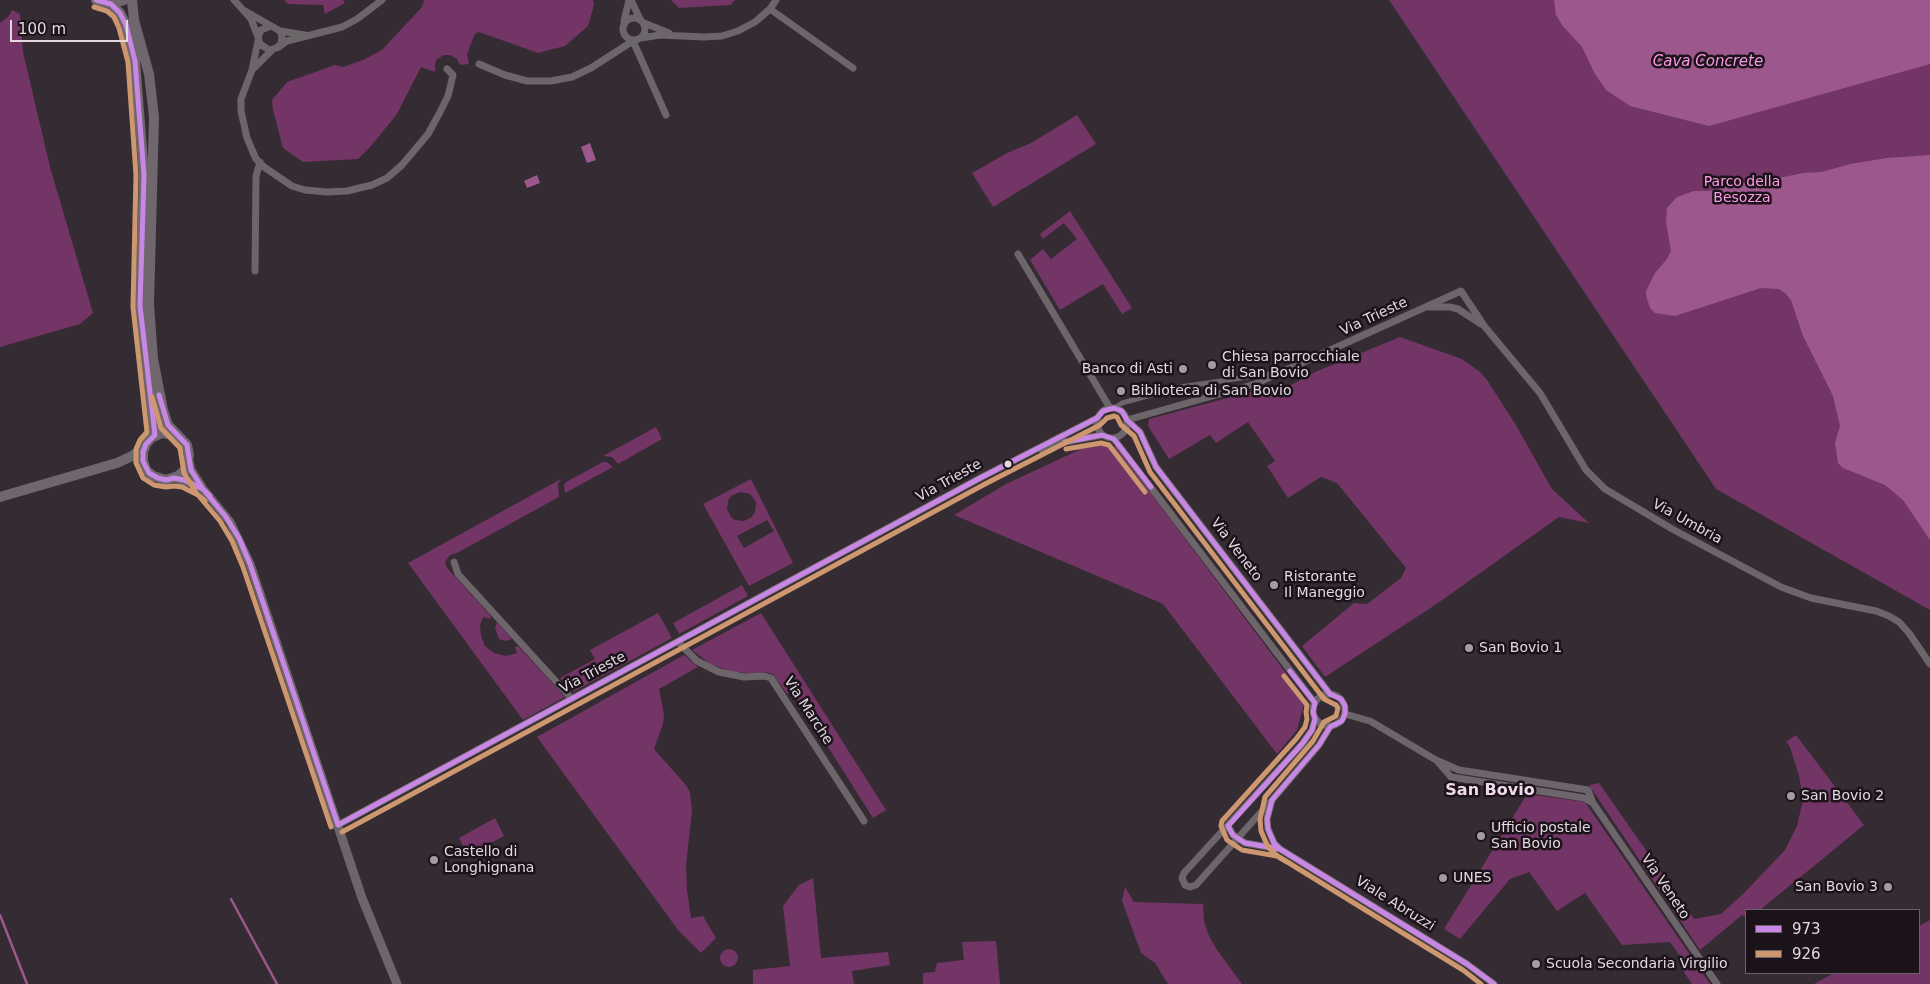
<!DOCTYPE html>
<style>
body{margin:0}
#map{position:relative;width:1930px;height:984px;overflow:hidden;background:#352b32;font-family:"DejaVu Sans",sans-serif}
canvas{display:block}
.legend{position:absolute;left:1745px;top:909px;width:175px;height:65px;box-sizing:border-box;background:#1b1319;border:1px solid #6b6269;margin:0;padding:6px 9px;list-style:none;font-size:15px;color:#e3d8e0}
.legend li{display:flex;align-items:center;gap:10px;height:25px}
.legend b{width:25px;border:1px solid #6b6269}
.scale{position:absolute;left:10px;top:20px;width:118px;height:22px;box-sizing:border-box;border:2px solid #e3d8e0;border-top:0;padding-left:6px;font-size:15px;line-height:18px;white-space:nowrap;color:#e3d8e0;-webkit-text-stroke:4px #1b1319;paint-order:stroke}
</style>
<div id="map">
<canvas width="1930" height="984"></canvas>
<ul class="legend">
<li><b style="height:6px;background:#c787e3"></b>973</li>
<li><b style="height:6px;background:#cd976f"></b>926</li>
</ul>
<div class="scale">100 m</div>
</div>
<script>
const c = document.querySelector('canvas').getContext('2d');
c.lineJoin = 'round';
function fill(path, color) {
  c.fillStyle = color;
  c.fill(path, 'evenodd');
}
function poly(rows) {
  const path = new Path2D();
  for (const r of rows) {
    if (r.length === 3) {
      path.moveTo(r[0] + r[2], r[1]);
      path.arc(r[0], r[1], r[2], 0, 2 * Math.PI);
      continue;
    }
    path.moveTo(r[0], r[1]);
    for (let i = 2; i < r.length; i += 2) path.lineTo(r[i], r[i + 1]);
  }
  return path;
}
function stroke(path, color, width, dash) {
  c.strokeStyle = color;
  c.lineWidth = width;
  c.lineCap = dash ? 'butt' : 'round';
  c.setLineDash(dash || []);
  c.stroke(path);
}
function drawText(font, color, halo, rows, align = 'center') {
  c.font = font + ' "DejaVu Sans",sans-serif';
  c.lineWidth = 5;
  c.setLineDash([]);
  c.textBaseline = 'middle';
  c.strokeStyle = halo;
  c.fillStyle = color;
  for (const [text, x, y, turn = 0] of rows) {
    c.save();
    c.translate(x, y);
    c.rotate((+turn || 0) * Math.PI / 180);
    c.textAlign = isNaN(turn) ? turn : align;
    if (halo) c.strokeText(text, 0, 0);
    c.fillText(text, 0, 0);
    c.restore();
  }
}
fill(poly([
 [284,0,343,0,345,3,325,14,323,5,288,4],
 [424,0,593,0,594,5,588,26,565,46,538,53,479,32,475,34,467,54,469,64,460,65,457,59,450,55,444,55,437,59,435,63,435,72,421,67,397,114,371,146,358,159,303,162,283,148,273,110,272,100,287,82,335,65,343,67,363,60,382,50,422,7],
 [671,0,735,0,731,5,679,8],
 [1389,0,1930,0,1930,610,1716,489],
 [12,10,20,14,23,52,50,167,93,313,80,324,0,347,0,23,8,17],
 [1077,115,1096,144,993,207,972,173,1007,153,1031,143],
 [1070,211,1132,308,1122,314,1103,284,1060,310,1030,260,1043,249,1051,259,1077,239,1064,223,1043,239,1040,234],
 [1400,337,1462,359,1479,371,1487,380,1516,425,1552,489,1589,523,1559,517,1438,603,1325,677,1302,646,1354,603,1367,604,1401,578,1406,568,1337,483,1321,477,1288,498,1267,466,1275,461,1248,422,1216,443,1210,435,1169,459,1148,426,1149,419,1261,389,1273,395,1315,372],
 [656,427,662,439,618,464,612,457,603,456],
 [1096,442,1116,447,1301,693,1304,704,1297,730,1277,754,1163,604,954,515,1006,484],
 [603,462,607,462,613,467,565,493,564,485,566,482],
 [561,479,558,484,559,497,457,553,450,555,445,562,447,568,491,616,490,619,483,617,480,625,481,636,485,646,494,653,506,656,517,653,515,647,518,646,565,697,523,720,408,563],
 [751,479,793,563,749,586,703,504],
 [740,492,750,494,756,502,755,512,752,517,744,521,735,520,731,517,727,509,728,500,731,496],
 [767,520,774,531,744,548,737,536],
 [742,585,748,596,679,634,673,623],
 [658,613,672,638,573,692,560,678,595,659,590,650],
 [761,613,886,810,873,818,793,692,787,694,773,674,765,672,752,674,729,671,710,664,692,650],
 [497,622,512,639,505,641,499,639,495,628],
 [684,655,698,667,659,689,664,714,663,724,654,749,685,784,690,792,692,811,686,865,687,890,691,918,703,916,716,938,701,953,678,930,537,737],
 [1796,735,1864,825,1760,910,1746,910,1746,917,1742,915,1700,950,1589,785,1599,783,1694,919,1721,914,1744,893,1785,850,1797,826,1803,800,1799,776,1790,747,1786,742],
 [1527,794,1585,802,1710,984,1692,984,1683,971,1684,962,1670,942,1622,945,1585,893,1557,911,1529,872,1510,879,1460,939,1444,929],
 [495,818,504,836,468,855,459,838],
 [813,878,821,958,888,952,890,965,852,971,854,984,753,984,753,970,790,966,783,906,799,885],
 [1125,887,1134,902,1203,904,1204,921,1209,936,1217,950,1242,984,1168,984,1155,963,1141,953,1122,901],
 [1930,920,1930,984,1814,984,1834,973,1919,973,1919,926],
 [996,941,1000,984,923,984,923,973,935,972,937,963,964,960,962,942],
 [729,958,9]
]), '#723566');
fill(poly([
 [1554,0,1930,0,1930,64,1709,126,1630,106,1606,90,1595,74,1582,47,1562,25,1556,15],
 [590,143,596,160,587,163,581,147],
 [1930,155,1930,540,1903,500,1885,485,1843,468,1838,463,1835,443,1840,426,1833,396,1803,336,1791,300,1785,293,1779,289,1761,288,1675,316,1655,313,1650,308,1646,295,1646,291,1655,273,1667,259,1671,251,1666,222,1667,208,1677,197,1694,191,1709,191,1740,181,1750,184,1803,173,1822,172,1850,164,1887,158],
 [537,175,540,183,527,188,524,181]
]), '#9c588d');
stroke(poly([
 [231,899,277,984],
 [0,915,27,984]
]), '#9c588d', 2.5);
stroke(poly([
 [1114,408,1122,403,1180,387,1275,373]
]), '#6c656a', 5);
stroke(poly([
 [234,0,251,19,258,37],
 [631,0,640,19],
 [770,9,853,68],
 [245,11,280,31,282,37,281,44,276,48,269,50,260,44,258,37,261,30,271,26],
 [634,29,11],
 [624,21,629,0],
 [644,23,669,33],
 [280,31,305,35],
 [641,38,660,35,704,37,722,36,738,31,755,22,770,9,776,0],
 [258,41,252,70,241,99,241,111,247,138,256,159,264,167,292,186,305,190,327,192,347,191,372,185,387,178,402,165,428,134,439,114,448,96,453,75,447,69],
 [279,47,287,41,342,27,357,19,382,0],
 [479,64,505,75,527,81,551,81,572,77,591,68,633,41,666,115],
 [254,68,272,50],
 [1018,254,1110,408],
 [255,271,256,176,260,162],
 [1429,307,1450,307,1458,309,1481,324],
 [1112,423,15],
 [1127,420,1255,384,1461,291,1485,327,1540,393,1586,470,1605,489,1674,530,1781,587,1811,598,1876,611,1889,616,1899,622,1909,633,1930,664],
 [1127,420,1140,432,1156,467,1330,694],
 [1114,439,1315,703],
 [1042,450,1065,442,1102,435],
 [454,562,458,574,572,699],
 [678,642,697,661,719,672,744,677,764,676,771,678,864,821],
 [1329,710,16],
 [1345,714,1370,721,1436,760,1459,770,1588,790,1593,803,1717,984],
 [1330,727,1319,745,1272,800,1267,819,1268,829,1274,843,1280,849,1467,964,1494,984],
 [1438,762,1451,777,1584,798,1593,803],
 [1270,802,1196,885,1190,887,1185,885,1182,878,1184,873,1302,744,1312,730,1315,719],
 [338,825,982,477,1097,418],
 [1228,826,1233,835,1245,843,1280,849]
]), '#6c656a', 7);
stroke(poly([
 [189,461,191,470,203,489,230,522,250,564,362,898,397,984],
 [174,478,194,484,203,489]
]), '#6c656a', 9);
stroke(poly([
 [96,0,111,4,124,0],
 [132,0,134,20,149,74,154,117,149,304,153,359,163,410,168,425,187,445,189,455,186,469,178,476,166,480,153,476,146,470,143,461,143,452,146,444,151,438,162,433,176,435],
 [111,4,120,13,126,25,135,61,144,175,140,306,155,435],
 [0,497,117,463,132,456,144,448]
]), '#70666e', 10);
stroke(poly([
 [96,0,111,4,120,13,126,25,135,61,144,175,140,306,155,435,146,444,143,452,143,461,149,473,158,478,166,480,174,478,184,480,203,489,226,517,239,538,250,564,338,825],
 [159,395,168,425,187,445,191,470,203,489,210,496],
 [1065,442,1102,435,1114,439,1151,487],
 [1290,671,1315,703,1313,712,1315,719,1312,730,1302,744,1228,826,1233,835,1245,843,1280,849,1291,856],
 [338,825,982,477,1097,418,1103,411,1114,408,1122,411,1127,420,1140,432,1156,467,1330,694,1341,699,1345,706,1345,714,1342,721,1330,727,1319,745,1272,800,1267,819,1268,829,1274,843,1280,849,1467,964,1494,984]
]), '#c787e3', 5);
stroke(poly([
 [94,7,107,11,114,17,119,28,128,62,136,175,133,307,147,432,140,440,136,449,136,463,143,478,154,485,166,487,174,486,182,487,198,495,220,521,232,541,243,567,331,827],
 [152,397,161,428,180,448,184,473,197,494,205,501],
 [1066,449,1101,443,1109,445,1145,492],
 [1284,676,1307,705,1306,712,1307,719,1305,727,1296,739,1222,821,1221,826,1227,840,1242,850,1277,856,1287,862],
 [342,832,985,484,1100,425,1107,418,1114,416,1117,417,1121,425,1134,436,1150,472,1324,699,1336,705,1338,708,1336,716,1324,722,1313,741,1265,797,1260,819,1261,831,1268,847,1276,855,1463,970,1481,984]
]), '#cd976f', 5);
for (const [x, y, r, color] of [
 [1212,365,5,"#a69ba3"],
 [1183,369,5,"#a69ba3"],
 [1121,391,5,"#a69ba3"],
 [1008,464,4.5,"#e3d8e0"],
 [1274,585,5,"#a69ba3"],
 [1469,648,5,"#a69ba3"],
 [1791,796,5,"#a69ba3"],
 [1481,836,5,"#a69ba3"],
 [434,860,5,"#a69ba3"],
 [1443,878,5,"#a69ba3"],
 [1888,887,5,"#a69ba3"],
 [1536,964,5,"#a69ba3"]
]) {
  const dot = new Path2D();
  dot.arc(x, y, r, 0, 2 * Math.PI);
  c.fillStyle = color;
  c.fill(dot);
  stroke(dot, '#1b1319', 2);
}
drawText('14px', '#ff9be9', '#1b1319', [
 ["Parco della",1742,182],
 ["Besozza",1742,198]
]);
drawText('14px', '#e3d8e0', '#1b1319', [
 ["Via Trieste",1374,317,-25],
 ["Via Trieste",949,481,-29],
 ["Via Umbria",1687,522,29],
 ["Via Veneto",1236,550,53],
 ["Via Trieste",593,673,-28],
 ["Via Marche",808,711,57],
 ["Via Veneto",1665,887,56],
 ["Viale Abruzzi",1395,904,32]
]);
drawText('14px', '#e3d8e0', '#1b1319', [
 ["Chiesa parrocchiale",1222,357],
 ["di San Bovio",1222,373],
 ["Banco di Asti",1173,369,"right"],
 ["Biblioteca di San Bovio",1131,391],
 ["Ristorante",1284,577],
 ["Il Maneggio",1284,593],
 ["San Bovio 1",1479,648],
 ["San Bovio 2",1801,796],
 ["Ufficio postale",1491,828],
 ["San Bovio",1491,844],
 ["Castello di",444,852],
 ["Longhignana",444,868],
 ["UNES",1453,878],
 ["San Bovio 3",1878,887,"right"],
 ["Scuola Secondaria Virgilio",1546,964]
], 'left');
drawText('italic 15px', '#fa97e4', '#1b1319', [
 ["Cava Concrete",1708,62]
]);
drawText('bold 16px', '#f0d9ea', '#1b1319', [
 ["San Bovio",1490,791]
]);
</script>
